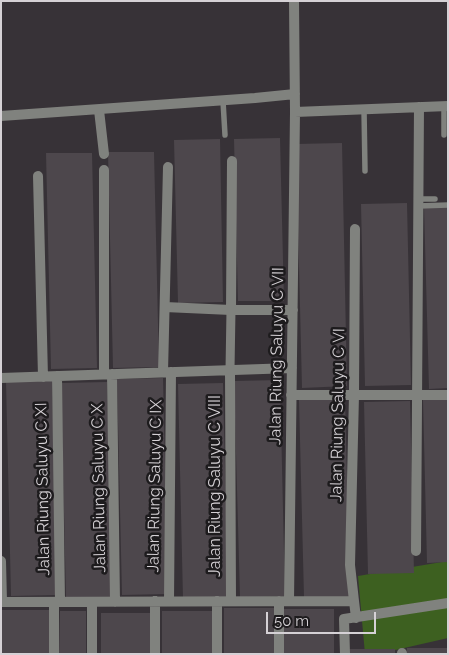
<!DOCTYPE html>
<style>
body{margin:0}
#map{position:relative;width:449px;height:655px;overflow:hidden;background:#373237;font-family:Raleway,sans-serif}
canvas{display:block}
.frame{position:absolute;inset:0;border:2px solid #d5d1d5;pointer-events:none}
.scale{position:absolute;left:266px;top:612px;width:110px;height:22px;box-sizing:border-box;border:2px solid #d5d1d5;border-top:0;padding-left:6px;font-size:15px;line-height:18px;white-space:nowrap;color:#d5d1d5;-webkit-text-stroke:4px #1d1b1d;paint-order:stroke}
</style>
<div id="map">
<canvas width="449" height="655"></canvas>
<div class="frame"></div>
<div class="scale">50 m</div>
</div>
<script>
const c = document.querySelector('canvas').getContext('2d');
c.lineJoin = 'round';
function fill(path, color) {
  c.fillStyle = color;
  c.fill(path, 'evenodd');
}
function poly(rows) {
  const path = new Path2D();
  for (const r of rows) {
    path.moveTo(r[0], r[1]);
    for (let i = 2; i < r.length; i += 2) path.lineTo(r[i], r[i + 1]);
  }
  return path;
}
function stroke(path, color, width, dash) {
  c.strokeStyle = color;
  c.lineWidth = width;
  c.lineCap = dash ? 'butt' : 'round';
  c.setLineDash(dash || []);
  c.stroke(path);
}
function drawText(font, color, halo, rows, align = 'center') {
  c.font = font + ' Raleway,sans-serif';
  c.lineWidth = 5;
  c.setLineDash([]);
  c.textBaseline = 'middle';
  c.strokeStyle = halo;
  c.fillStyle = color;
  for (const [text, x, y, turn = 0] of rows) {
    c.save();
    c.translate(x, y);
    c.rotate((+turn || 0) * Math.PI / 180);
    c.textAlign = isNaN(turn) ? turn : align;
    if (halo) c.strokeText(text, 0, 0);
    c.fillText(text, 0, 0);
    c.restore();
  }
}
fill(poly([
 [448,561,448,638,378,654,365,654,358,576]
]), '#3d6020');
fill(poly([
 [280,138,284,301,238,301,234,139],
 [220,139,223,302,178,303,174,140],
 [342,143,347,386,302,388,296,144],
 [108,152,154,152,159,367,113,368],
 [46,153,92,153,97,368,51,369],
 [407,203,411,385,365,386,361,204],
 [448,206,448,388,429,389,424,207],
 [163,378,168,594,122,595,117,379],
 [52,380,57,595,11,596,6,381],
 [280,380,285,596,240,597,234,381],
 [107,382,112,597,66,598,61,383],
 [223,383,228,598,183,599,178,384],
 [345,399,350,597,304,597,299,400],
 [423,400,448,400,448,562,427,563],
 [410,401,414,573,368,574,364,402],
 [224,608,274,608,274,654,224,654],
 [284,609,334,609,334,654,284,654],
 [1,610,50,610,49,654,1,654],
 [60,611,86,611,86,654,59,654],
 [162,611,212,611,212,654,162,654],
 [101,613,152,613,151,654,101,654],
 [407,648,448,648,448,654,407,654],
 [344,649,395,649,395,654,344,654]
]), '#4d474c');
stroke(poly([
 [223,101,225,135],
 [364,109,365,171],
 [444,135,444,106],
 [418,199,435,199],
 [418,206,448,205]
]), '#80827e', 5.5);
stroke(poly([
 [230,370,231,310]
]), '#80827e', 9);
stroke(poly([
 [99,110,104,154],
 [295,112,448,106],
 [1,116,255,98,295,94],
 [104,170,104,374],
 [38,176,43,377],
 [165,307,231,310,293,310],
 [231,310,232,161],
 [230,370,231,601],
 [163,372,168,167],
 [112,374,115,602],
 [57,376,60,602],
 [1,378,292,368],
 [291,395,448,395],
 [416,551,419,107],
 [1,561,2,602],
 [155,601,155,654],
 [169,601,171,372],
 [217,601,217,654],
 [279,601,279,654],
 [289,601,295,112,294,1],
 [354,601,350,565,354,395,355,229],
 [1,602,354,601,356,618],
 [92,602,92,654],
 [402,653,402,654],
 [54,654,54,602],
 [345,654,344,619,448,603]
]), '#80827e', 10);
drawText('16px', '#d5d1d5', '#1d1b1d', [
 ["Jalan Riung Saluyu C VII",277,356,-89],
 ["Jalan Riung Saluyu C VI",338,415,-89],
 ["Jalan Riung Saluyu C IX",155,486,-89],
 ["Jalan Riung Saluyu C VIII",215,486,-90],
 ["Jalan Riung Saluyu C X",99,488,-91],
 ["Jalan Riung Saluyu C XI",43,489,-91]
]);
</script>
